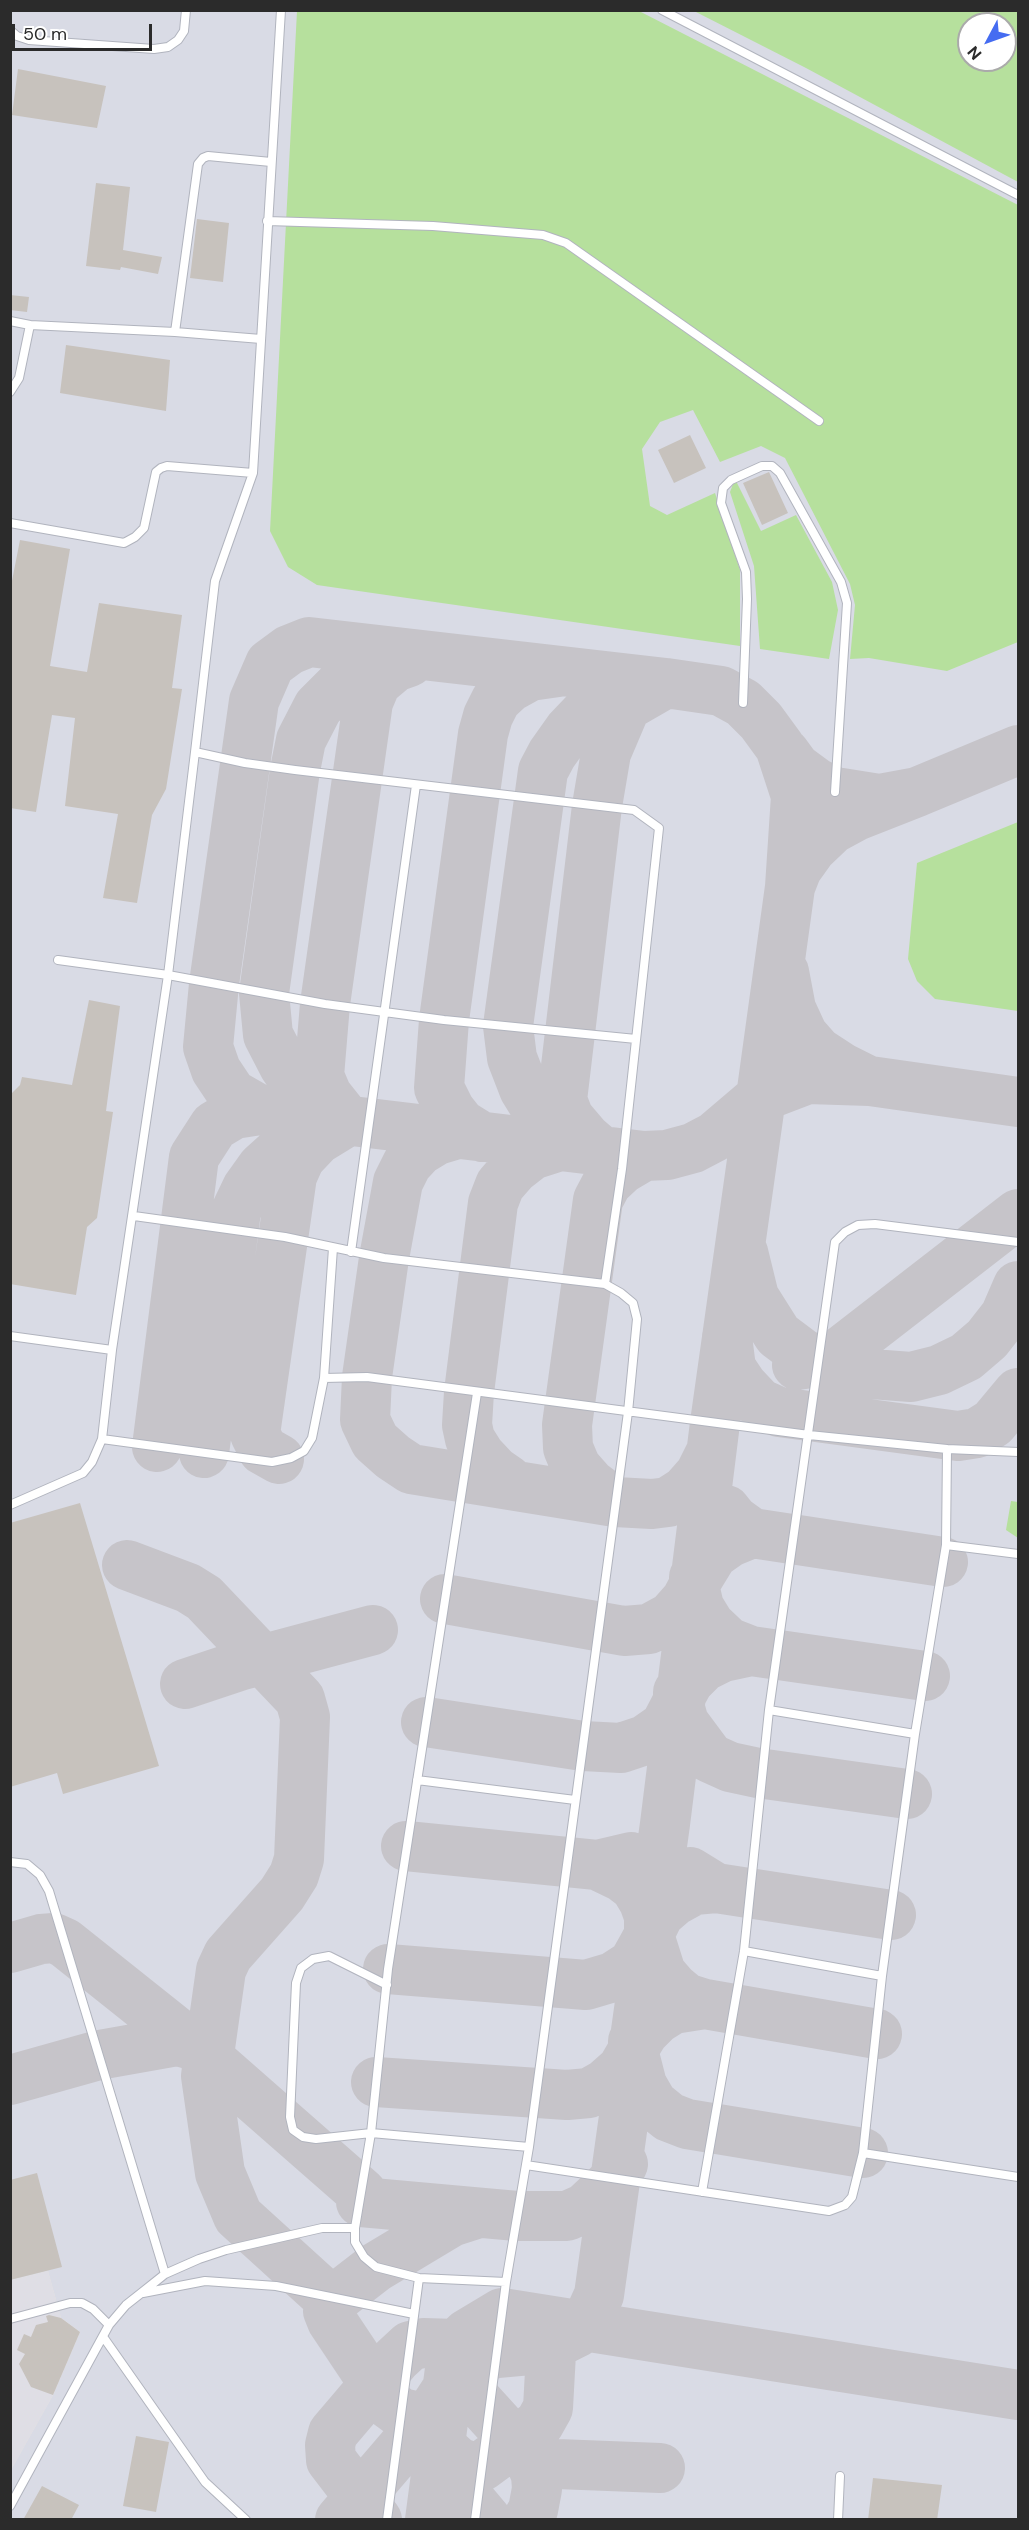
<!DOCTYPE html>
<style>
body{margin:0}
#map{position:relative;width:1029px;height:2530px;overflow:hidden;background:#ece5de;font-family:"DM Sans",sans-serif}
canvas{display:block}
.frame{position:absolute;inset:0;border:12px solid #2b2b2b;pointer-events:none}
.north{position:absolute;left:957px;top:12px;width:60px;height:60px;box-sizing:border-box;background:#fff;border:2px solid #aaa;border-radius:50%;rotate:229deg;font-size:16px;font-weight:700;line-height:24px;text-align:center;color:#2b2b2b}
.north::after{content:'';display:block;margin:auto;width:21px;height:27px;background:#456cf1;clip-path:polygon(50% 0,100% 100%,50% 72%,0 100%)}
.scale{position:absolute;left:12px;top:24px;width:140px;height:27px;box-sizing:border-box;border:3px solid #2b2b2b;border-top:0;padding-left:8px;font-size:18px;line-height:21px;white-space:nowrap;color:#2b2b2b;-webkit-text-stroke:4px #fff;paint-order:stroke}
</style>
<div id="map">
<canvas width="1029" height="2530"></canvas>
<div class="frame"></div>
<div class="north">N</div>
<div class="scale">50 m</div>
</div>
<script>
const c = document.querySelector('canvas').getContext('2d');
c.lineJoin = 'round';
function fill(path, color) {
  c.fillStyle = color;
  c.fill(path, 'evenodd');
}
function poly(rows) {
  const path = new Path2D();
  for (const r of rows) {
    path.moveTo(r[0], r[1]);
    for (let i = 2; i < r.length; i += 2) path.lineTo(r[i], r[i + 1]);
  }
  return path;
}
function stroke(path, color, width, dash) {
  c.strokeStyle = color;
  c.lineWidth = width;
  c.lineCap = dash ? 'butt' : 'round';
  c.setLineDash(dash || []);
  c.stroke(path);
}
fill(poly([
 [48,2271,61,2318,80,2332,53,2395,11,2470,11,2280]
]), '#dfdee5');
fill(poly([
 [11,11,1018,11,1018,2519,11,2519,11,2470,53,2395,80,2332,61,2318,48,2271,11,2280],
 [969,24,1005,24,1005,60,969,60]
]), '#d9dbe5');
fill(poly([
 [297,11,639,11,1018,205,1018,642,947,671,869,658,850,659,855,605,850,584,785,458,761,446,720,462,693,410,660,422,642,449,650,506,667,515,715,493,740,570,740,646,317,585,288,567,270,531],
 [694,11,1018,11,1018,182,806,68],
 [969,24,1005,24,1005,60,969,60],
 [735,479,761,531,796,515,832,582,838,610,829,659,760,649,754,566,730,492],
 [1018,822,1018,1011,935,999,917,981,908,959,917,863],
 [1011,1501,1018,1502,1018,1538,1006,1530]
]), '#b6e09d');
stroke(poly([
 [666,683,626,706,606,753,597,806,562,1100,569,1118,586,1138,600,1150,573,1141,554,1128,537,1110,524,1089,512,1058,508,1026,543,771,552,754,569,730,589,709,614,695,666,683],
 [785,753,796,768,815,782,835,792,879,799,917,792,856,816,832,829,812,848,797,869,790,887],
 [917,792,1018,750],
 [784,972,791,1009,803,1035,818,1052,841,1067,869,1081],
 [332,1119,301,1091,284,1066,268,1035,264,993,295,770,301,740,318,707,340,685,369,665,401,653],
 [346,1119,327,1095,319,1076,325,1004,368,702,376,683,395,667,409,662],
 [457,1134,437,1140,419,1151,407,1164,398,1182,384,1258,367,1377,365,1420,375,1441,393,1457,411,1469,615,1502,652,1504,668,1502,685,1491,700,1474,711,1452],
 [482,1137,461,1124,450,1110,439,1088,444,1020,483,734,488,716,496,700,510,687,530,676,558,672],
 [743,1252,754,1297,778,1335,802,1353,832,1371,911,1377,939,1370,966,1357,987,1339,1005,1316,1018,1286],
 [727,1337,731,1368,743,1386,759,1403,779,1412,958,1436,977,1433,993,1423,1018,1393],
 [797,1365,819,1362,836,1355,1018,1214],
 [157,1447,194,1157,214,1126,234,1114,260,1110],
 [204,1453,236,1211,247,1188,262,1167,282,1149,309,1133,348,1121,317,1140,300,1158,292,1176,255,1434,263,1450,279,1459],
 [508,1480,495,1471,480,1455,470,1439,467,1425,469,1392,493,1203,500,1185,514,1169,532,1155,560,1146],
 [615,1502,591,1484,576,1467,568,1448,567,1425,598,1200,607,1183,622,1169,644,1156],
 [726,1510,734,1520,752,1533,943,1562],
 [752,1533,730,1542,713,1554,694,1585,699,1607,710,1625,728,1642,751,1651,925,1676],
 [127,1565,188,1588,204,1598,300,1699,305,1717,299,1859,294,1875,282,1894,228,1955,221,1970,206,2076,220,2173,238,2216,326,2296],
 [445,1599,624,1631,649,1629,671,1617,686,1600,694,1585,694,1577],
 [751,1651,723,1657,703,1667,689,1681,678,1701,684,1723,710,1758,730,1767,758,1773,907,1794],
 [185,1684,242,1665,373,1630],
 [426,1722,583,1746,621,1748,645,1740,665,1726,678,1701,678,1692],
 [406,1846,597,1865,631,1857],
 [690,1872,716,1888,891,1915],
 [716,1888,694,1890,674,1901,659,1914,649,1935,661,1973,674,1988,686,1998,705,2004,877,2034],
 [10,1948,41,1939,54,1938,65,1943,193,2045],
 [388,1969,586,1985,613,1977,633,1964,642,1948,649,1935,649,1916,644,1902,635,1887,622,1877,597,1865],
 [705,2004,673,2009,657,2019,644,2032,633,2050,642,2085,653,2104,669,2117,687,2124,863,2153],
 [10,2080,99,2055,178,2041,193,2045,208,2058,362,2193],
 [376,2082,567,2095,589,2093,605,2084,622,2069,633,2050,633,2041],
 [361,2202,517,2216,567,2216,585,2208,600,2194,615,2179,623,2164],
 [456,2377,515,2442,531,2463,536,2475,537,2489,533,2510,527,2520],
 [430,2415,415,2416,401,2413,386,2402,332,2321,328,2311,332,2301,376,2267,451,2222,479,2213],
 [531,2463,660,2468],
 [340,2520,430,2415,460,2369,473,2359,497,2353,541,2349,558,2342,578,2332,589,2317,599,2295,665,1824,715,1423,761,1097,790,887,796,796,780,747,761,721,743,703,721,691,666,683,309,642,289,650,270,664,254,701,214,984,208,1047,216,1070,232,1094,260,1110,644,1156,667,1155,693,1148,714,1137,761,1097,808,1079,870,1081,1018,1102],
 [377,2520,331,2460,330,2445,333,2433,396,2359,410,2346,423,2343,457,2344],
 [430,2520,452,2354,457,2344,467,2334,502,2313,1018,2395],
 [487,2520,445,2470,440,2442,448,2453,458,2462,472,2467,482,2466,539,2424,548,2408,551,2353,558,2342]
]), '#c6c4c9', 50);
fill(poly([
 [18,69,106,86,97,128,12,115],
 [96,183,130,187,123,250,162,257,158,274,121,267,120,270,86,266],
 [197,219,229,223,223,282,190,278],
 [10,295,29,297,27,312,10,310],
 [66,345,170,360,166,411,60,393],
 [690,435,706,468,674,483,658,450],
 [769,472,788,513,762,525,743,483],
 [20,540,70,549,50,666,87,672,99,603,182,615,172,688,182,689,166,789,152,815,137,903,103,898,118,814,65,806,75,718,52,715,36,812,10,808,10,591],
 [89,1000,120,1006,106,1111,113,1112,97,1218,87,1227,76,1295,10,1284,10,1095,20,1085,22,1077,72,1085],
 [80,1503,159,1766,63,1794,57,1773,10,1787,10,1523],
 [37,2173,62,2267,10,2280,10,2180],
 [49,2315,61,2318,80,2332,53,2395,31,2387,19,2364,25,2354,17,2350,24,2334,31,2337,36,2325,48,2322,46,2316],
 [136,2436,169,2442,156,2512,123,2506],
 [873,2478,942,2485,937,2520,868,2520],
 [42,2486,79,2505,71,2520,23,2520]
]), '#c7c2bd');
const lane = poly([
 [281,10,253,473,215,581,195,752,245,763,295,770,634,810,659,828,622,1169,605,1284,621,1293,633,1303,637,1319,628,1412,529,2147,506,2282,475,2520],
 [662,10,1018,195],
 [10,30,17,36,29,40,154,49,168,47,178,40,184,31,186,10],
 [267,221,433,226,543,235,566,243,819,421],
 [10,321,30,325,175,332,261,339],
 [175,332,198,164,203,158,208,156,271,162],
 [10,392,19,378,30,325],
 [10,523,124,543,135,537,144,528,156,472,161,468,167,466,253,473],
 [743,703,747,599,746,572,721,503,723,488,731,480,762,466,772,466,780,473,841,582,847,603,835,792],
 [195,752,168,975,112,1350,102,1439,272,1462,291,1458,304,1451,312,1438,324,1378,367,1377,809,1435,947,1449,946,1545,915,1734,882,1976,863,2153,852,2197,845,2205,829,2211,526,2165],
 [58,960,168,975,325,1004,444,1020,636,1039],
 [134,1216,285,1237,384,1258,605,1284],
 [351,1252,416,785],
 [10,1336,112,1350],
 [324,1378,333,1248],
 [477,1393,388,1969,371,2133,355,2228,355,2242,364,2257,376,2267,419,2278,506,2282],
 [947,1449,1018,1452],
 [10,1505,83,1473,92,1462,102,1439],
 [946,1545,1018,1554],
 [769,1710,915,1734],
 [417,1780,575,1800],
 [10,1862,27,1864,40,1875,49,1891,165,2274],
 [744,1951,882,1976],
 [387,1985,329,1956,313,1959,301,1968,296,1983,290,2117,293,2130,303,2137,316,2139,371,2133,529,2147],
 [863,2153,1018,2177],
 [702,2192,744,1951,769,1710,835,1242,845,1232,858,1225,875,1224,1018,1242],
 [143,2293,205,2281,276,2286,414,2314],
 [10,2319,70,2303,82,2303,93,2309,109,2325],
 [104,2338,205,2482,246,2520],
 [10,2506,109,2325,126,2305,140,2294,165,2274,199,2259,226,2250,322,2228,355,2228],
 [387,2520,419,2278],
 [838,2520,840,2476]
]);
stroke(lane, '#b1b4be', 10);
stroke(lane, '#fff', 8);
</script>
